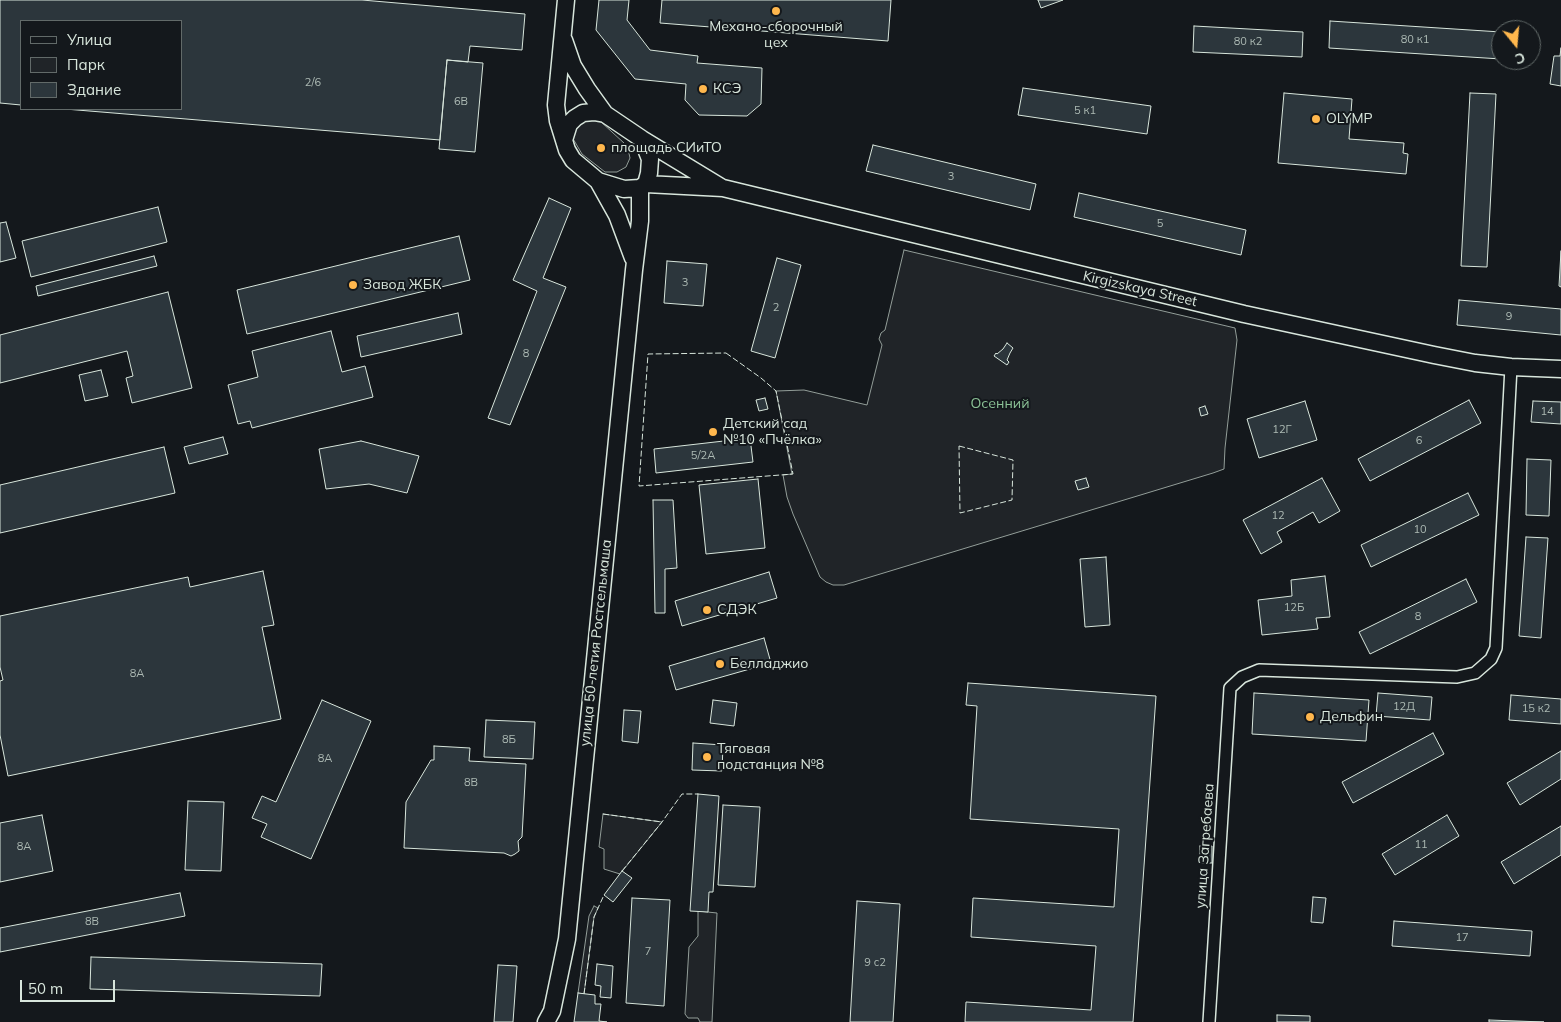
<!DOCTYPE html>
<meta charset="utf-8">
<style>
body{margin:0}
#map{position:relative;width:1561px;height:1022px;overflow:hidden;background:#14181c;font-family:Mulish,sans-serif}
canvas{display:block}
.legend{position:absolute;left:20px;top:20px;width:162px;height:90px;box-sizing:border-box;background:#14181c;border:1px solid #626a69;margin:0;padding:6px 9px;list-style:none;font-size:15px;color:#d8e6dc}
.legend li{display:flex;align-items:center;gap:10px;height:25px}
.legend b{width:25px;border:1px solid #626a69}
.north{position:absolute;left:1491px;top:20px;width:50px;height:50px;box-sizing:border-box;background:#14181c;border:1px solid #626a69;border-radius:50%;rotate:163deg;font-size:14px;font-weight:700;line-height:20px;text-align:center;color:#d8e6dc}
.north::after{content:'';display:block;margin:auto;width:18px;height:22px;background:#ffb74d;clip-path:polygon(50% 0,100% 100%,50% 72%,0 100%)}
.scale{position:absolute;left:20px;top:980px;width:95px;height:22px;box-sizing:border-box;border:2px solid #d8e6dc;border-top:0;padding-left:6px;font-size:15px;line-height:18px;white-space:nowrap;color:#d8e6dc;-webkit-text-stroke:4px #14181c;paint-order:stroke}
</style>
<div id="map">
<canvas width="1561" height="1022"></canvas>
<ul class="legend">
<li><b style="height:6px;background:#14181c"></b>Улица</li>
<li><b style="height:14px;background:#202428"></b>Парк</li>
<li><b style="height:14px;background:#2c363c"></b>Здание</li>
</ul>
<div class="north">С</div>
<div class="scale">50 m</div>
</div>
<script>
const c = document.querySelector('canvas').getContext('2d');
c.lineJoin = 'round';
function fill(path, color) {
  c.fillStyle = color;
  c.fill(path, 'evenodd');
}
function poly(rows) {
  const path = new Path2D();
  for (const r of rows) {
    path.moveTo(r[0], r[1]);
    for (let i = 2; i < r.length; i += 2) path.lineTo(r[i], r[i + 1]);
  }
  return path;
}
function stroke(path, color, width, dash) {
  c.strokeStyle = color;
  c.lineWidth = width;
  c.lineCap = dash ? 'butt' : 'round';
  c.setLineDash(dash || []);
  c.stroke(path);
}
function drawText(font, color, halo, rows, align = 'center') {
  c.font = font + ' Mulish,sans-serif';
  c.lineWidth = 4;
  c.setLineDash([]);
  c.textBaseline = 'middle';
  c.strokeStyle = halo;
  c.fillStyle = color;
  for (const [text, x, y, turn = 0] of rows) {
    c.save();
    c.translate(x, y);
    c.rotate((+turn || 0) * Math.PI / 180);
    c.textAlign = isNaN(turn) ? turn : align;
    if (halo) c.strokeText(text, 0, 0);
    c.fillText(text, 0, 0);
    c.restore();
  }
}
const green = poly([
 [587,120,600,121,624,143,628,149,630,158,626,167,617,172,605,172,582,154,572,137,574,130,579,124,587,120],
 [904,250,1235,328,1237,340,1225,448,1224,469,1213,473,844,585,833,585,826,582,820,577,793,514,787,497,783,475,792,474,776,391,804,390,867,405,882,345,879,339,881,333,885,330,904,250],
 [603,814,662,822,620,874,604,869,604,849,599,847,603,814],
 [594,906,598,908,594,917,584,994,578,993,589,916,594,906],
 [698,911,717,913,712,1022,700,1022,698,1018,688,1018,685,1014,689,947,698,936,698,911]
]);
fill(green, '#202428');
stroke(green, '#939e99', 1);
const building = poly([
 [0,0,362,0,525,14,522,50,470,46,468,62,447,60,440,140,65,109,181,109,181,21,21,21,21,105,0,103,0,0],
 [599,0,629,0,627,20,650,50,698,56,697,63,762,68,761,104,747,116,699,115,685,100,686,84,635,79,596,30,599,0],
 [662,0,891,0,888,41,660,23,662,0],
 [1038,0,1063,0,1041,8,1038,0],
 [1330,21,1501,32,1501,59,1329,48,1330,21],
 [1194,26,1303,32,1302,57,1193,52,1194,26],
 [1561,48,1561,86,1550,84,1554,56,1560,56,1561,48],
 [447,60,483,63,475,152,439,149,447,60],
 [1023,88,1151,106,1147,134,1018,115,1023,88],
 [1284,93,1352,99,1349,139,1404,143,1403,153,1408,154,1406,174,1278,163,1284,93],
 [1470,93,1496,94,1487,267,1461,266,1470,93],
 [873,145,1036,184,1030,210,866,171,873,145],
 [1079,193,1246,230,1241,255,1074,217,1079,193],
 [549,198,571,208,543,278,566,287,510,425,488,418,537,291,513,280,549,198],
 [158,207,167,242,31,277,22,241,158,207],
 [6,222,16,258,0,262,0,223,6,222],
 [459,236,470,280,247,334,237,290,459,236],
 [1561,251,1561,287,1559,286,1561,251],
 [154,256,157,266,38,296,36,286,154,256],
 [777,258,801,265,775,358,751,351,777,258],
 [667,261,707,264,703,306,664,303,667,261],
 [168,292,192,388,132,403,126,378,133,376,127,351,0,383,0,335,168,292],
 [1459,300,1561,309,1561,335,1457,325,1459,300],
 [458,313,462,334,361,357,357,336,458,313],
 [331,331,342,372,365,366,373,397,252,428,250,421,238,424,228,385,258,377,252,351,331,331],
 [1007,343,1013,348,1010,353,1007,360,1009,362,1007,365,994,356,996,353,997,354,1003,349,1007,343],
 [101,370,108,396,85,401,79,375,101,370],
 [765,398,768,409,759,411,756,400,765,398],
 [1469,400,1481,423,1370,481,1358,459,1469,400],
 [1305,401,1317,440,1259,458,1247,419,1305,401],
 [1533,401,1561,402,1561,424,1531,422,1533,401],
 [1205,406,1208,414,1201,416,1199,408,1205,406],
 [223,437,228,454,189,464,184,447,223,437],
 [750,438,753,462,656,473,654,449,750,438],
 [361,441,419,456,407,493,369,484,326,489,319,449,361,441],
 [164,447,175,493,0,533,0,485,164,447],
 [1527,459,1551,460,1549,516,1526,515,1527,459],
 [1086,478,1089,487,1078,490,1075,481,1086,478],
 [1322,478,1340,511,1319,523,1313,512,1277,532,1282,542,1261,554,1243,520,1322,478],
 [758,479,765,548,706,554,699,485,758,479],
 [1468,493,1479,515,1371,567,1361,545,1468,493],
 [653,500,673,500,677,568,665,569,665,613,655,613,653,500],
 [1526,537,1548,538,1541,638,1519,636,1526,537],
 [1106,557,1110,625,1085,627,1080,559,1106,557],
 [263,571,274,625,262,627,281,719,8,776,0,735,0,681,3,680,0,667,0,616,188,577,190,587,263,571],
 [769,572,777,598,682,626,675,601,769,572],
 [1325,576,1330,617,1316,618,1318,629,1262,635,1258,600,1292,596,1291,580,1325,576],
 [1466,579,1477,602,1370,654,1359,632,1466,579],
 [764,638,771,663,676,690,669,666,764,638],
 [968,683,1156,696,1133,1022,965,1022,966,1002,1091,1010,1096,946,971,937,973,898,1114,907,1119,829,970,819,977,706,966,705,968,683],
 [1254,693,1369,700,1366,741,1252,734,1254,693],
 [1378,693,1432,697,1430,720,1376,716,1378,693],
 [1511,695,1561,699,1561,724,1509,720,1511,695],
 [322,700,371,721,311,859,261,837,267,824,252,818,262,796,276,802,322,700],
 [713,700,737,703,734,726,710,723,713,700],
 [624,710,641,711,638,743,622,741,624,710],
 [486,720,535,722,533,759,484,757,486,720],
 [1433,733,1444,754,1353,803,1342,782,1433,733],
 [693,743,723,745,722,771,692,770,693,743],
 [434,746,470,748,469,761,526,764,522,837,518,841,519,851,515,854,511,856,504,853,404,848,406,802,431,760,434,760,434,746],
 [1561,751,1561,779,1520,805,1507,783,1561,751],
 [698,794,719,796,713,892,709,892,708,912,690,911,698,794],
 [188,801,224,802,221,871,185,870,188,801],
 [723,805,760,807,755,887,718,885,723,805],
 [42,815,53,871,0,882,0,823,42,815],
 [1447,815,1459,836,1395,875,1382,854,1447,815],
 [1561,826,1561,855,1514,884,1501,862,1561,826],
 [1200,846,1212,846,1212,863,1200,863,1200,846],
 [622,871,632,878,613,902,604,895,622,871],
 [180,893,185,916,0,952,0,928,180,893],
 [1313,897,1326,898,1323,923,1311,922,1313,897],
 [632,898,670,900,664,1006,626,1003,632,898],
 [857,901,900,904,893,1022,850,1022,857,901],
 [1394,921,1532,931,1530,956,1392,946,1394,921],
 [91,957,322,964,320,996,90,989,91,957],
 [597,964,613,966,611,998,600,997,601,986,595,985,597,964],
 [498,965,517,966,513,1022,494,1022,498,965],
 [578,993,595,995,595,1004,601,1004,599,1021,607,1022,574,1022,578,993],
 [1277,1015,1310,1016,1310,1022,1277,1022,1277,1015],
 [1489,1020,1544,1022,1489,1022,1489,1020]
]);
fill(building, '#2c363c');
stroke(building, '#d8e6dc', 1);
const minor = poly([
 [1209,1022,1230,688,1242,677,1259,670,1457,677,1475,673,1491,659,1496,648,1511,367]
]);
const secondary = poly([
 [566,0,556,105,558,121,567,150,573,160,598,181,624,189,640,188,646,184,649,173,650,159,642,139],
 [564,40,573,66,587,89,605,114],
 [564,140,569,124,575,118,583,113,594,112,605,114,642,139,721,187],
 [598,181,617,215,633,258],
 [646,184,723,188,1244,314,1434,355,1475,363,1511,367,1561,369],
 [546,1022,552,1011,567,939,634,270,640,221,640,188]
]);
stroke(minor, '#d8e6dc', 14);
stroke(secondary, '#d8e6dc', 19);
stroke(minor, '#14181c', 11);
stroke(secondary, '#14181c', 16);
stroke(poly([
 [726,353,761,378,776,391,793,474,639,486,648,354,726,353],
 [959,446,1013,460,1012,500,960,513,959,446],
 [603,814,662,822],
 [622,871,662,822,682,794,698,794],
 [584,994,594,917,604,895]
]), '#d8e6dc', 1, [6, 2.5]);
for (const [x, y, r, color] of [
 [776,11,5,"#ffb74d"],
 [703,89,5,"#ffb74d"],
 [1316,119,5,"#ffb74d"],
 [601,148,5,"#ffb74d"],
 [353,285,5,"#ffb74d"],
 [713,432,5,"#ffb74d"],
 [707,610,5,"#ffb74d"],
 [720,664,5,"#ffb74d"],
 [1310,717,5,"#ffb74d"],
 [707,757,5,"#ffb74d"]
]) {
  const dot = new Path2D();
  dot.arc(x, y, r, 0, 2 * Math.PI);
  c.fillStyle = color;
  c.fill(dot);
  stroke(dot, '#14181c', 2);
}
drawText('11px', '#adbab4', null, [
 ["80 к1",1415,40],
 ["80 к2",1248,42],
 ["2/6",313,83],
 ["6В",461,102],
 ["5 к1",1085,111],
 ["3",951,177],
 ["5",1160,224],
 ["3",685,283],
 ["2",776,308],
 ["9",1509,317],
 ["8",526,354],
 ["14",1547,412],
 ["12Г",1282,430],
 ["6",1419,441],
 ["5/2А",703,456],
 ["12",1278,516],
 ["10",1420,530],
 ["12Б",1294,608],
 ["8",1418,617],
 ["8А",137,674],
 ["12Д",1404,707],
 ["15 к2",1536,709],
 ["8Б",509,740],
 ["8А",325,759],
 ["8В",471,783],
 ["11",1421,845],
 ["8А",24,847],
 ["8В",92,922],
 ["17",1462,938],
 ["7",648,952],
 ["9 с2",875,963]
]);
drawText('14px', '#d8e6dc', '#14181c', [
 ["Механо-сборочный",776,27,"center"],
 ["цех",776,43,"center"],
 ["КСЭ",713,89],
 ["OLYMP",1326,119],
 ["площадь СИиТО",611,148],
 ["Завод ЖБК",363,285],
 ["Детский сад",723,424],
 ["№10 «Пчёлка»",723,440],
 ["СДЭК",717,610],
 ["Белладжио",730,664],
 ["Дельфин",1320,717],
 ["Тяговая",717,749],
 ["подстанция №8",717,765]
], 'left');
drawText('14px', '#d8e6dc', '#14181c', [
 ["Kirgizskaya Street",1140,289,13],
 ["улица 50-летия Ростсельмаша",596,643,-84],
 ["улица Загребаева",1205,846,-86]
]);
drawText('14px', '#8ac095', '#14181c', [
 ["Осенний",1000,404]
]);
</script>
